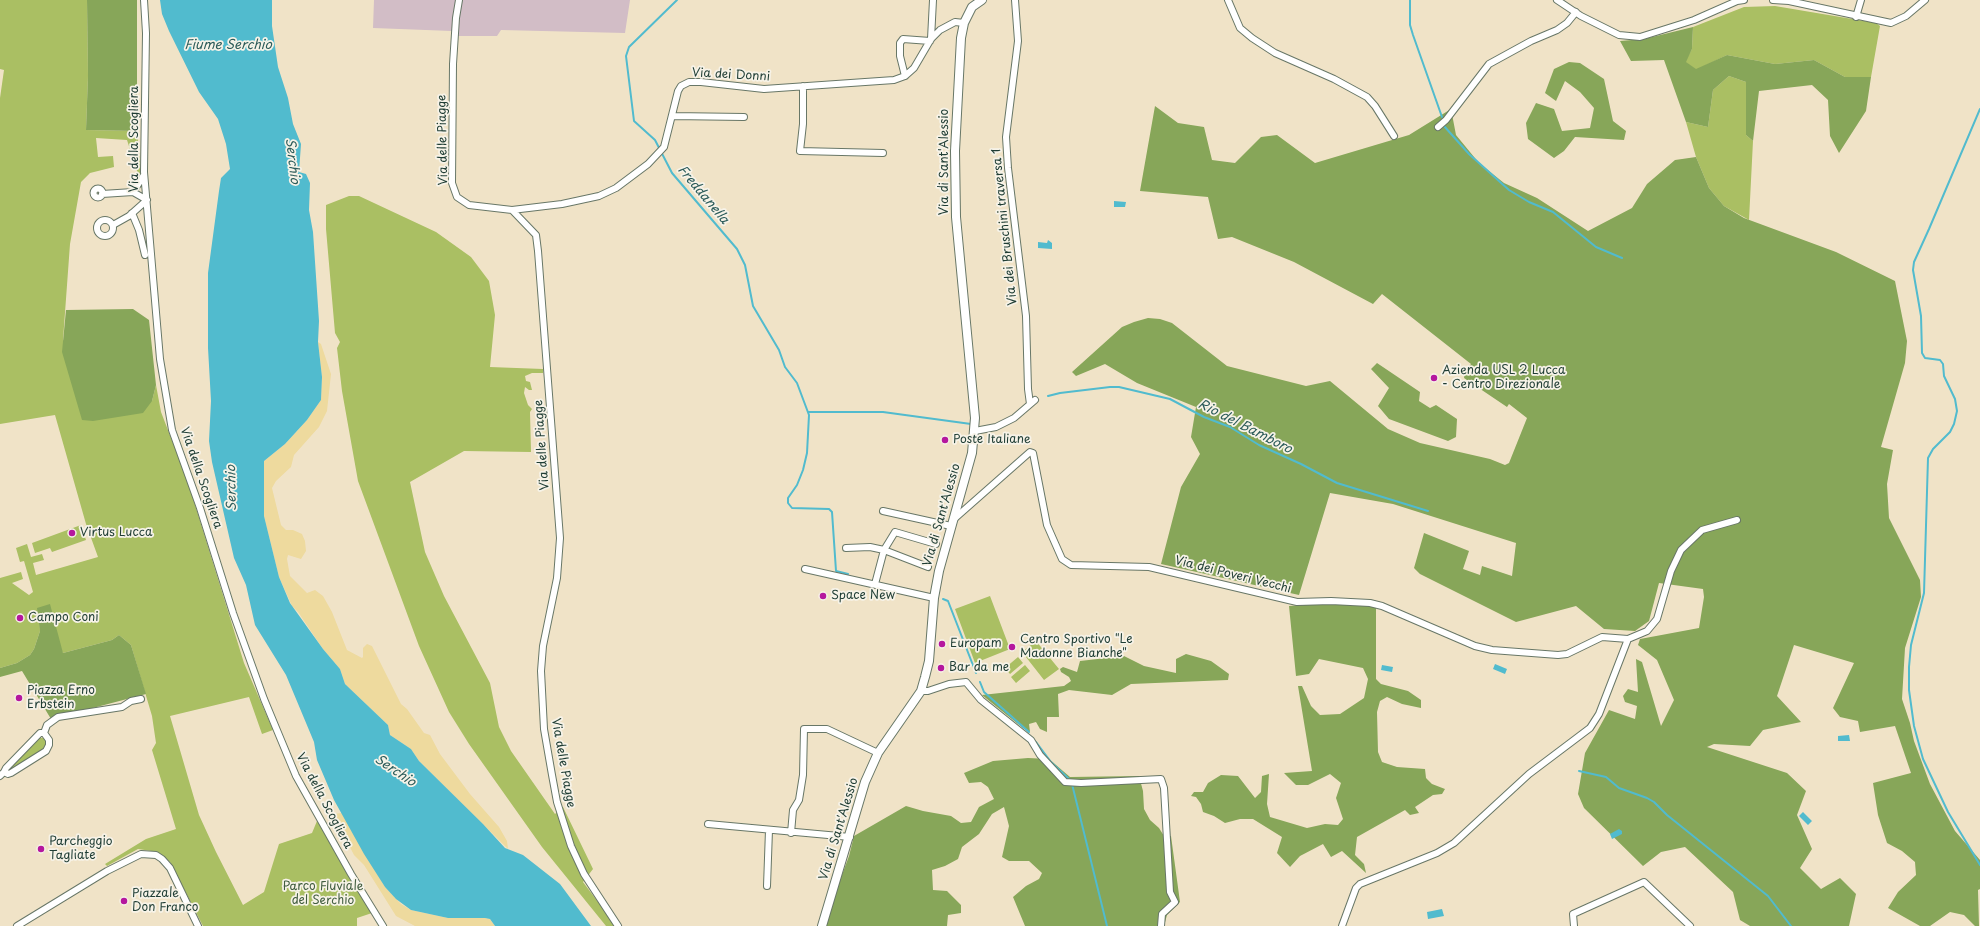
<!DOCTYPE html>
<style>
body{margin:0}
canvas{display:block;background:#f0e3c7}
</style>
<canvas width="1980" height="926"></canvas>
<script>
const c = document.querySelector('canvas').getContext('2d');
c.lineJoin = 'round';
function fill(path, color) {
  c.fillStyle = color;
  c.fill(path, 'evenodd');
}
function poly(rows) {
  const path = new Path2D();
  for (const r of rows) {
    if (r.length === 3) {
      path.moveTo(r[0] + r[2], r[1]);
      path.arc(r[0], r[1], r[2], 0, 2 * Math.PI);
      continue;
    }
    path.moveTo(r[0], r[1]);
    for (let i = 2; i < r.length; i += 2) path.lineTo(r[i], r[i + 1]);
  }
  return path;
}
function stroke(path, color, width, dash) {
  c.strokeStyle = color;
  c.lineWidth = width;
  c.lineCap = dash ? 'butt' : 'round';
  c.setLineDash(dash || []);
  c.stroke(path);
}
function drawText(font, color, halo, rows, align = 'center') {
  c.font = font + ' "Playpen Sans",sans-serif';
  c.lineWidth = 3.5;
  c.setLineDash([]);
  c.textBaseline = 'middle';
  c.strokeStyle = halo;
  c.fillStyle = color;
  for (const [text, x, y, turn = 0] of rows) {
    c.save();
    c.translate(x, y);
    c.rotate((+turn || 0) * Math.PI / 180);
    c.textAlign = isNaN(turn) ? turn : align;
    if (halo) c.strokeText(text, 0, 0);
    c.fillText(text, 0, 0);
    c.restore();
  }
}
fill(poly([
 [374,0,630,0,625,33,501,30,497,36,452,36,452,31,373,28]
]), '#d2bdc6');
fill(poly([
 [0,0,87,0,88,76,86,130,137,131,141,174,138,174,127,140,96,138,98,157,113,156,114,167,90,173,81,182,70,244,63,340,152,401,156,385,161,412,188,482,244,663,273,730,262,734,249,697,170,716,199,815,216,852,243,905,264,892,279,844,312,833,317,821,372,913,357,918,357,926,203,926,170,862,158,852,138,849,107,866,105,864,146,839,176,829,152,750,156,743,152,716,131,645,119,635,112,640,63,653,39,613,40,631,34,649,30,655,17,663,0,668,0,578,21,572,23,579,12,583,29,595,33,592,24,561,20,562,16,548,27,544,31,557,42,554,44,560,33,563,36,575,98,557,86,524,55,415,0,424,0,98,4,70,0,69],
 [1775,6,1876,23,1880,26,1871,77,1845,77,1814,60,1775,64,1727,55,1696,70,1685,62,1692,49,1693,27,1744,7],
 [1729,76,1746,82,1746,135,1753,141,1749,220,1724,206,1709,188,1696,157,1686,122,1708,127,1713,90],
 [349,196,359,196,436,232,471,257,489,281,495,315,490,367,543,369,543,373,532,373,525,376,526,381,530,382,532,390,529,390,525,387,524,393,528,405,532,409,530,412,531,452,464,451,410,482,425,552,444,596,490,683,499,727,511,751,555,814,563,807,593,869,583,882,616,926,606,926,542,847,469,744,449,712,419,646,358,481,342,391,337,348,340,342,335,333,326,229,326,205],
 [81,525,86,540,52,552,50,548,35,553,32,543],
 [990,596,1010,649,975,663,955,609],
 [1036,641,1059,669,1044,680,1022,652],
 [1018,657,1023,663,1010,674,1005,668],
 [1025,665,1030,671,1016,683,1011,677],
 [39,738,43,738,46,741,46,747,11,772,8,771,7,769]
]), '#aabf63');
fill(poly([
 [87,0,137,0,137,131,86,130,88,76],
 [1693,27,1692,49,1686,62,1696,69,1727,55,1775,64,1814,60,1845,77,1871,77,1866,111,1839,153,1830,136,1828,100,1812,85,1759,91,1753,141,1746,135,1746,82,1729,76,1713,90,1708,127,1686,122,1664,60,1631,61,1620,41,1644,39],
 [1569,62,1580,63,1604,79,1613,121,1626,131,1624,140,1575,137,1564,151,1554,158,1528,139,1526,123,1536,103,1554,109,1562,131,1590,128,1594,108,1580,92,1565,81,1556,101,1545,93,1554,69],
 [1155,106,1178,123,1204,127,1212,160,1235,163,1261,137,1277,135,1315,163,1409,135,1451,109,1456,135,1479,163,1504,183,1537,198,1588,231,1632,208,1647,184,1675,160,1696,157,1709,188,1724,206,1744,218,1836,252,1895,281,1907,341,1905,363,1881,447,1893,450,1887,484,1889,518,1920,580,1921,597,1905,648,1902,699,1910,723,1914,741,1930,784,1955,831,1980,860,1980,889,1978,890,1979,926,1975,926,1964,915,1950,912,1930,926,1920,926,1888,908,1898,892,1916,875,1915,862,1902,851,1887,843,1878,815,1873,783,1911,773,1895,726,1860,732,1858,721,1840,717,1833,708,1854,663,1794,645,1777,696,1801,722,1763,730,1750,746,1714,744,1707,747,1787,773,1806,791,1797,815,1812,849,1800,868,1821,889,1840,878,1856,894,1849,926,1750,926,1740,920,1733,892,1685,847,1661,852,1643,866,1584,808,1578,794,1585,753,1609,710,1635,719,1637,706,1625,702,1623,696,1628,689,1638,692,1636,659,1642,662,1661,726,1674,700,1657,660,1638,645,1640,639,1699,628,1704,597,1703,589,1659,583,1649,621,1635,631,1604,629,1576,606,1516,622,1420,574,1414,568,1424,533,1469,551,1463,569,1480,575,1482,566,1512,576,1516,543,1393,504,1330,493,1299,595,1161,564,1181,487,1200,454,1191,437,1196,407,1137,383,1105,364,1076,376,1072,372,1122,327,1134,322,1148,318,1160,319,1172,323,1227,366,1306,386,1330,381,1388,429,1420,443,1490,459,1505,465,1509,463,1527,418,1509,404,1507,407,1464,378,1465,372,1471,364,1382,294,1373,304,1294,262,1232,237,1218,239,1208,197,1140,191],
 [133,309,149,320,156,385,152,401,143,413,93,421,82,420,62,352,66,310],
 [1377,363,1420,392,1419,401,1430,408,1436,405,1457,419,1456,437,1448,441,1389,419,1378,406,1389,388,1371,369],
 [50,604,63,653,112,640,119,635,131,645,146,694,89,709,56,715,51,719,22,671,0,677,0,668,17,663,30,655,34,649,40,631,37,608],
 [1320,604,1361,604,1376,607,1376,679,1381,684,1408,691,1421,700,1421,708,1402,704,1387,697,1380,701,1377,712,1378,752,1382,762,1397,767,1425,769,1426,778,1432,784,1445,789,1442,794,1433,795,1415,807,1419,813,1410,815,1405,810,1357,837,1355,855,1364,864,1366,873,1342,851,1331,857,1323,844,1300,856,1290,867,1277,853,1282,837,1253,819,1240,819,1225,823,1214,816,1203,812,1201,804,1196,797,1191,796,1194,792,1203,792,1208,783,1221,775,1238,776,1255,798,1261,792,1262,776,1269,774,1267,804,1270,817,1307,828,1325,824,1338,825,1343,819,1336,798,1341,783,1330,774,1308,785,1296,785,1284,773,1312,771,1298,686,1302,686,1311,706,1320,715,1340,714,1364,698,1368,679,1363,668,1319,659,1309,674,1296,676,1289,606],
 [1186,654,1211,661,1229,674,1228,680,1131,684,1112,695,1069,690,1058,694,1059,717,1047,717,1047,732,1040,729,1036,722,1029,724,1030,732,1023,728,982,695,1064,686,1071,681,1069,677,1061,672,1060,669,1063,667,1077,672,1080,661,1124,656,1144,666,1176,673,1176,659],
 [1028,758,1049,759,1070,777,1139,776,1143,791,1144,809,1150,820,1159,828,1164,836,1171,836,1180,902,1167,915,1164,926,1025,926,1013,897,1026,886,1039,879,1042,873,1029,861,1009,861,1002,857,1009,826,1004,807,992,814,979,834,962,847,958,859,945,866,932,870,933,890,947,891,961,905,961,913,948,915,947,926,823,926,849,856,854,836,906,806,923,811,951,816,961,823,971,822,979,807,994,799,988,787,981,782,969,783,964,773,993,761]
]), '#87a659');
fill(poly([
 [318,342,321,344,331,374,327,411,319,427,294,455,291,467,276,481,272,488,281,525,286,530,293,530,302,534,305,541,306,551,301,559,288,555,287,559,290,576,307,593,315,590,323,596,332,612,347,650,362,658,363,657,363,648,367,644,372,646,401,704,407,709,424,733,430,735,440,754,470,794,499,827,507,841,508,849,419,761,411,749,390,735,388,725,345,684,340,669,323,649,298,612,292,606,279,577,264,516,264,461,285,444,307,420,321,400,322,377],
 [342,813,385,887,401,904,411,910,448,918,485,918,490,919,495,926,415,926,396,916,364,865,354,855,333,814]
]), '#eeda9e');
fill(poly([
 [160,0,272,0,272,26,278,67,288,98,293,124,301,144,299,172,306,174,310,183,309,210,313,232,319,321,318,342,322,377,321,400,307,420,285,444,264,461,264,516,279,577,290,603,323,649,340,669,345,684,388,725,390,735,411,749,419,761,483,824,505,848,523,855,560,884,591,926,495,926,490,919,485,918,448,918,411,910,396,899,385,887,364,854,334,800,317,760,314,742,286,675,255,625,246,585,234,558,212,462,209,441,211,401,208,348,208,273,219,191,221,178,230,169,226,144,218,119,199,92,169,31,162,14],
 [1114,201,1126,202,1125,207,1114,207],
 [1048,240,1052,243,1052,249,1038,248,1038,242,1047,243],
 [1495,664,1507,669,1505,674,1493,669],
 [1382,665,1393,667,1392,672,1381,670],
 [1849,735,1850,741,1838,741,1838,736],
 [1803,812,1812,821,1808,825,1799,816],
 [1619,829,1622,831,1622,834,1612,839,1610,834],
 [1442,909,1444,916,1428,919,1427,912]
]), '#51bbce');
stroke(poly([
 [677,0,629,47,626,56,634,121,655,140,672,173,737,249,745,265,753,306,779,350,785,367,797,383,809,415,807,453,803,470,797,485,788,498,788,503,792,508,829,509,832,512,836,571,848,574],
 [1410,0,1410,25,1413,35,1442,117],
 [1980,109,1929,229,1914,262,1913,270,1921,316,1922,353,1925,358,1940,360,1943,364,1944,376,1955,399,1957,411,1954,424,1950,432,1933,449,1928,458,1924,593,1911,645,1909,667,1909,690,1914,726,1923,759,1948,812,1980,865],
 [1444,126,1469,154,1509,190,1529,202,1553,212,1596,247,1622,258],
 [1048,396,1060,393,1110,387,1119,387,1170,399,1204,417,1230,427,1259,445,1301,464,1337,483,1428,511],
 [808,412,883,412,971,424],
 [943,599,948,601,976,673],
 [980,682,984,692,1029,732],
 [1036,742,1051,762,1070,780],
 [1579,771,1606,777,1619,788,1647,798,1654,802,1667,815,1768,896,1791,926],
 [1072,784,1107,926]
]), '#51bbce', 2);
const street = poly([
 [144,0,146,33,144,172,160,359,172,430,200,508,233,613,264,699,296,776,351,874,383,926],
 [459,0,456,18,453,64,452,183,457,197,469,205,512,210,536,235,538,251,560,538,557,578,543,646,541,671,544,729,552,775,557,802,571,846,584,874,618,926],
 [1015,0,1018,41,1006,137,1008,168,1026,316,1028,389,1030,404],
 [1228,0,1240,28,1252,38,1275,53,1334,79,1367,97,1375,106,1394,136],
 [1557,0,1581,16,1619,35,1640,37,1694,20,1737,1,1744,0],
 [1773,0,1789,1,1891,23,1906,16,1925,0],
 [1856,17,1861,0],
 [931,39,933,0],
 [905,76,900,56,900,43,903,39,930,41],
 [803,86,803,124,800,151,883,153],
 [672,116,744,117],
 [1438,127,1446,120,1489,64,1531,41,1557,30,1567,23,1576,12],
 [98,193,4.5],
 [133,192,144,175],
 [102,194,133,192,147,200,129,216,113,225],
 [512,210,562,204,599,196,616,188,648,164,664,147,678,91,681,86,689,82,701,82,764,89,894,80,905,76,914,68,931,39,940,30,955,22,964,23],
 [132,213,139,230,145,255],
 [105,228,8],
 [975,431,996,427,1014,418,1035,400],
 [883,511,951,526],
 [954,519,1030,452,1033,453,1047,525,1062,559,1071,565,1149,567,1297,602,1331,601,1370,603,1382,606,1475,646,1492,650,1558,655,1567,654,1602,637,1628,639],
 [846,548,870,547,884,550,875,584],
 [928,567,884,550,895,532,936,544],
 [805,569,934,598],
 [921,691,928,691,949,684,966,682,981,700,1031,740,1040,755,1065,782,1081,783,1161,779,1164,788,1170,892,1175,902,1162,914,1161,926],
 [44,733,47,725,58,717,122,707,131,701,141,699],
 [4,772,6,768,40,733,44,733],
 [0,776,4,772,8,774,11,773,46,751,49,745,49,740,44,733],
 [708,824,850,837],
 [791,833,793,810,799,800,803,775,804,729,827,729,878,753],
 [767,886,769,830],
 [17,926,107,871,141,854,156,855,162,859,170,868,198,926],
 [1342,926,1356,888,1360,884,1437,853,1454,843,1529,774,1590,728,1599,714,1628,639,1647,631,1657,619,1671,571,1681,550,1702,530,1737,520],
 [1574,926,1573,914,1644,882,1690,926]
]);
const secondary = poly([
 [822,926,865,782,878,753,912,704,921,691,925,677,929,661,934,598,939,571,972,453,975,418,956,217,955,151,961,38,964,23,972,7,982,0]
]);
stroke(street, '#687767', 8);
stroke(secondary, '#687767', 10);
stroke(street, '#fff', 6);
stroke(secondary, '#fff', 8);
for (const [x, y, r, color] of [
 [1434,378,4,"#b5179e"],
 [945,440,4,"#b5179e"],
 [72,533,4,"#b5179e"],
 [823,596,4,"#b5179e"],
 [20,618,4,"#b5179e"],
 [942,644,4,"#b5179e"],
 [1012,647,4,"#b5179e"],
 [941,668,4,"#b5179e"],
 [19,698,4,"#b5179e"],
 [41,849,4,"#b5179e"],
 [124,901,4,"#b5179e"]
]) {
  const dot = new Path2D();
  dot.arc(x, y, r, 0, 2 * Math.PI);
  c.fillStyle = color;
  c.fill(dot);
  stroke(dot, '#f7f3e8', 1.5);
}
drawText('12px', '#1f3d34', '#f7f3e8', [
 ["Via dei Donni",731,75,3],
 ["Via della Scogliera",135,139,-90],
 ["Via delle Piagge",443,140,-91],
 ["Via di Sant'Alessio",945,162,-90],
 ["Via dei Bruschini traversa 1",1005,227,-96],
 ["Via delle Piagge",542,445,-94],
 ["Via della Scogliera",201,478,71],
 ["Via di Sant'Alessio",942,515,-74],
 ["Via dei Poveri Vecchi",1233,575,14],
 ["Via delle Piagge",563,763,80],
 ["Via della Scogliera",324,801,62],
 ["Via di Sant'Alessio",839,829,-73]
]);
drawText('12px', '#1f3d34', '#f7f3e8', [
 ["Azienda USL 2 Lucca",1442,371],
 ["- Centro Direzionale",1442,385],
 ["Poste Italiane",953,440],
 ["Virtus Lucca",80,533],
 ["Space New",831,596],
 ["Campo Coni",28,618],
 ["Centro Sportivo \"Le",1020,640],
 ["Madonne Bianche\"",1020,654],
 ["Europam",950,644],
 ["Bar da me",949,668],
 ["Piazza Erno",27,691],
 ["Erbstein",27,705],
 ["Parcheggio",49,842],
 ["Tagliate",49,856],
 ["Piazzale",132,894],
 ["Don Franco",132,908]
], 'left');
drawText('12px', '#425e40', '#f7f3e8', [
 ["Parco Fluviale",323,887],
 ["del Serchio",323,901]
]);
drawText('italic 13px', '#2c5c5a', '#f7f3e8', [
 ["Fiume Serchio",228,45],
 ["Serchio",292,161,83],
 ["Freddanella",703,195,50],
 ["Rio del Bamboro",1245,427,27],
 ["Serchio",232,488,-91],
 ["Serchio",395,771,34]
]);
</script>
